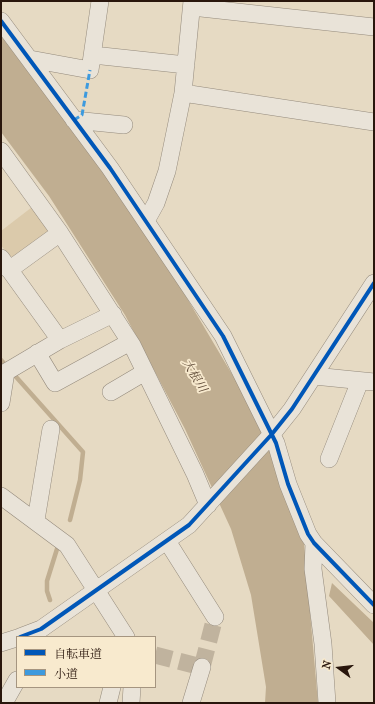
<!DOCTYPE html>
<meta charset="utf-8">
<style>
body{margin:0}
#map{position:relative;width:375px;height:704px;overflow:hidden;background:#e6dac3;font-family:"IM FELL French Canon","Noto Serif JP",serif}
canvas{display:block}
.frame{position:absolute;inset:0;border:2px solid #29160c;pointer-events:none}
.legend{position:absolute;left:16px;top:636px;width:140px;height:52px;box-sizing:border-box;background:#f8eace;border:1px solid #a59580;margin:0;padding:5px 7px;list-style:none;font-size:12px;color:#29160c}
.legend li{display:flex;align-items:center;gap:8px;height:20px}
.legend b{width:20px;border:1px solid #a59580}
.north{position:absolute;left:319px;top:648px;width:40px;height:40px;-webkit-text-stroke:3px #f8eace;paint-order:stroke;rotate:285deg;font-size:11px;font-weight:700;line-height:16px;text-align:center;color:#29160c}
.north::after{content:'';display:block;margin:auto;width:14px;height:18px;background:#29160c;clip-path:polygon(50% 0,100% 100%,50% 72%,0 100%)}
</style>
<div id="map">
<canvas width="375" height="704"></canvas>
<div class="frame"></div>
<ul class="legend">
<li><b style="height:5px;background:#0057b8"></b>自転車道</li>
<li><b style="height:5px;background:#3d9ade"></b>小道</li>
</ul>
<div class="north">N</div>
</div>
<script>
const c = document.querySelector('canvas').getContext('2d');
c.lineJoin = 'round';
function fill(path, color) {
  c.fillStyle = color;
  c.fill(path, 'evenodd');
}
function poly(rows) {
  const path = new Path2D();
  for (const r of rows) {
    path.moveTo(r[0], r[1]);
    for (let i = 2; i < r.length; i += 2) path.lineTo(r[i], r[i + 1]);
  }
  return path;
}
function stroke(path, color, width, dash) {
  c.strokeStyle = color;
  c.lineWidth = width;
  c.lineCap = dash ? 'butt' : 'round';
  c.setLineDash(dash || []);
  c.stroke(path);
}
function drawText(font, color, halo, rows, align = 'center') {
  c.font = font + ' "IM FELL French Canon","Noto Serif JP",serif';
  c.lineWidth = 3.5;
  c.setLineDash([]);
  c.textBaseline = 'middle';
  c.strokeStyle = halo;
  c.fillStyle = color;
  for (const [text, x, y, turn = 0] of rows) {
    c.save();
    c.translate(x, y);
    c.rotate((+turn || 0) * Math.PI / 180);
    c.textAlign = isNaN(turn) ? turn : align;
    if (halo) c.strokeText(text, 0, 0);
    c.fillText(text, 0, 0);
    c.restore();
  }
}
fill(poly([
 [36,204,51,227,50,235,16,258,9,256,1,245,1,231]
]), '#dbcaab');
fill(poly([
 [1,33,81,140,165,261,252,408,274,455,304,544,318,703,265,703,266,687,251,595,231,529,185,429,125,315,49,196,1,132],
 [332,583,374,623,374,645,329,596]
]), '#c0ae91');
stroke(poly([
 [1,360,83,452,80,480,70,520],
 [50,600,47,591,47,581,57,549]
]), '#c0ae91', 4.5);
stroke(poly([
 [155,655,202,667,215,617]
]), '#c0b39e', 17, [17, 8]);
const minor = poly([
 [192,7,374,27],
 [1,21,110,168,223,336,276,443,288,484,308,534,314,543,374,605],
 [93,55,186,65],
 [30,59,90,70,100,1],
 [183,93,374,122],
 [74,120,124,125],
 [1,151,60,233,132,345,195,474,208,505],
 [146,221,156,203,167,171,183,93,192,1],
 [1,258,60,340],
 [9,270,60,233],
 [37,353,55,383,130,342],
 [314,376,374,382],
 [111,392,145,372],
 [1,403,6,372,60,340,113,314],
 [329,459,360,381],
 [1,496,67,545,126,637],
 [36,520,51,429],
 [167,541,215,617],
 [314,543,313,569,323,644,327,703],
 [20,637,41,629,189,525,272,434,292,409,374,283],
 [1,643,17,638],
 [4,703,17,680],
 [108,703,112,687],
 [131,703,132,687],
 [191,703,202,667]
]);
stroke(minor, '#948a7c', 18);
stroke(minor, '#e9e3d8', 17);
stroke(poly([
 [74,120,82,115,90,70]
]), '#3d9ade', 3, [6, 3]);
stroke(poly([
 [1,21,110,168,223,336,276,443,288,484,308,534,314,543,374,605],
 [20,637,41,629,189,525,272,434,292,409,374,283]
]), '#0057b8', 4);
drawText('italic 12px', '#5f4b38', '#f8eace', [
 ["大根川",194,376,59]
]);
</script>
